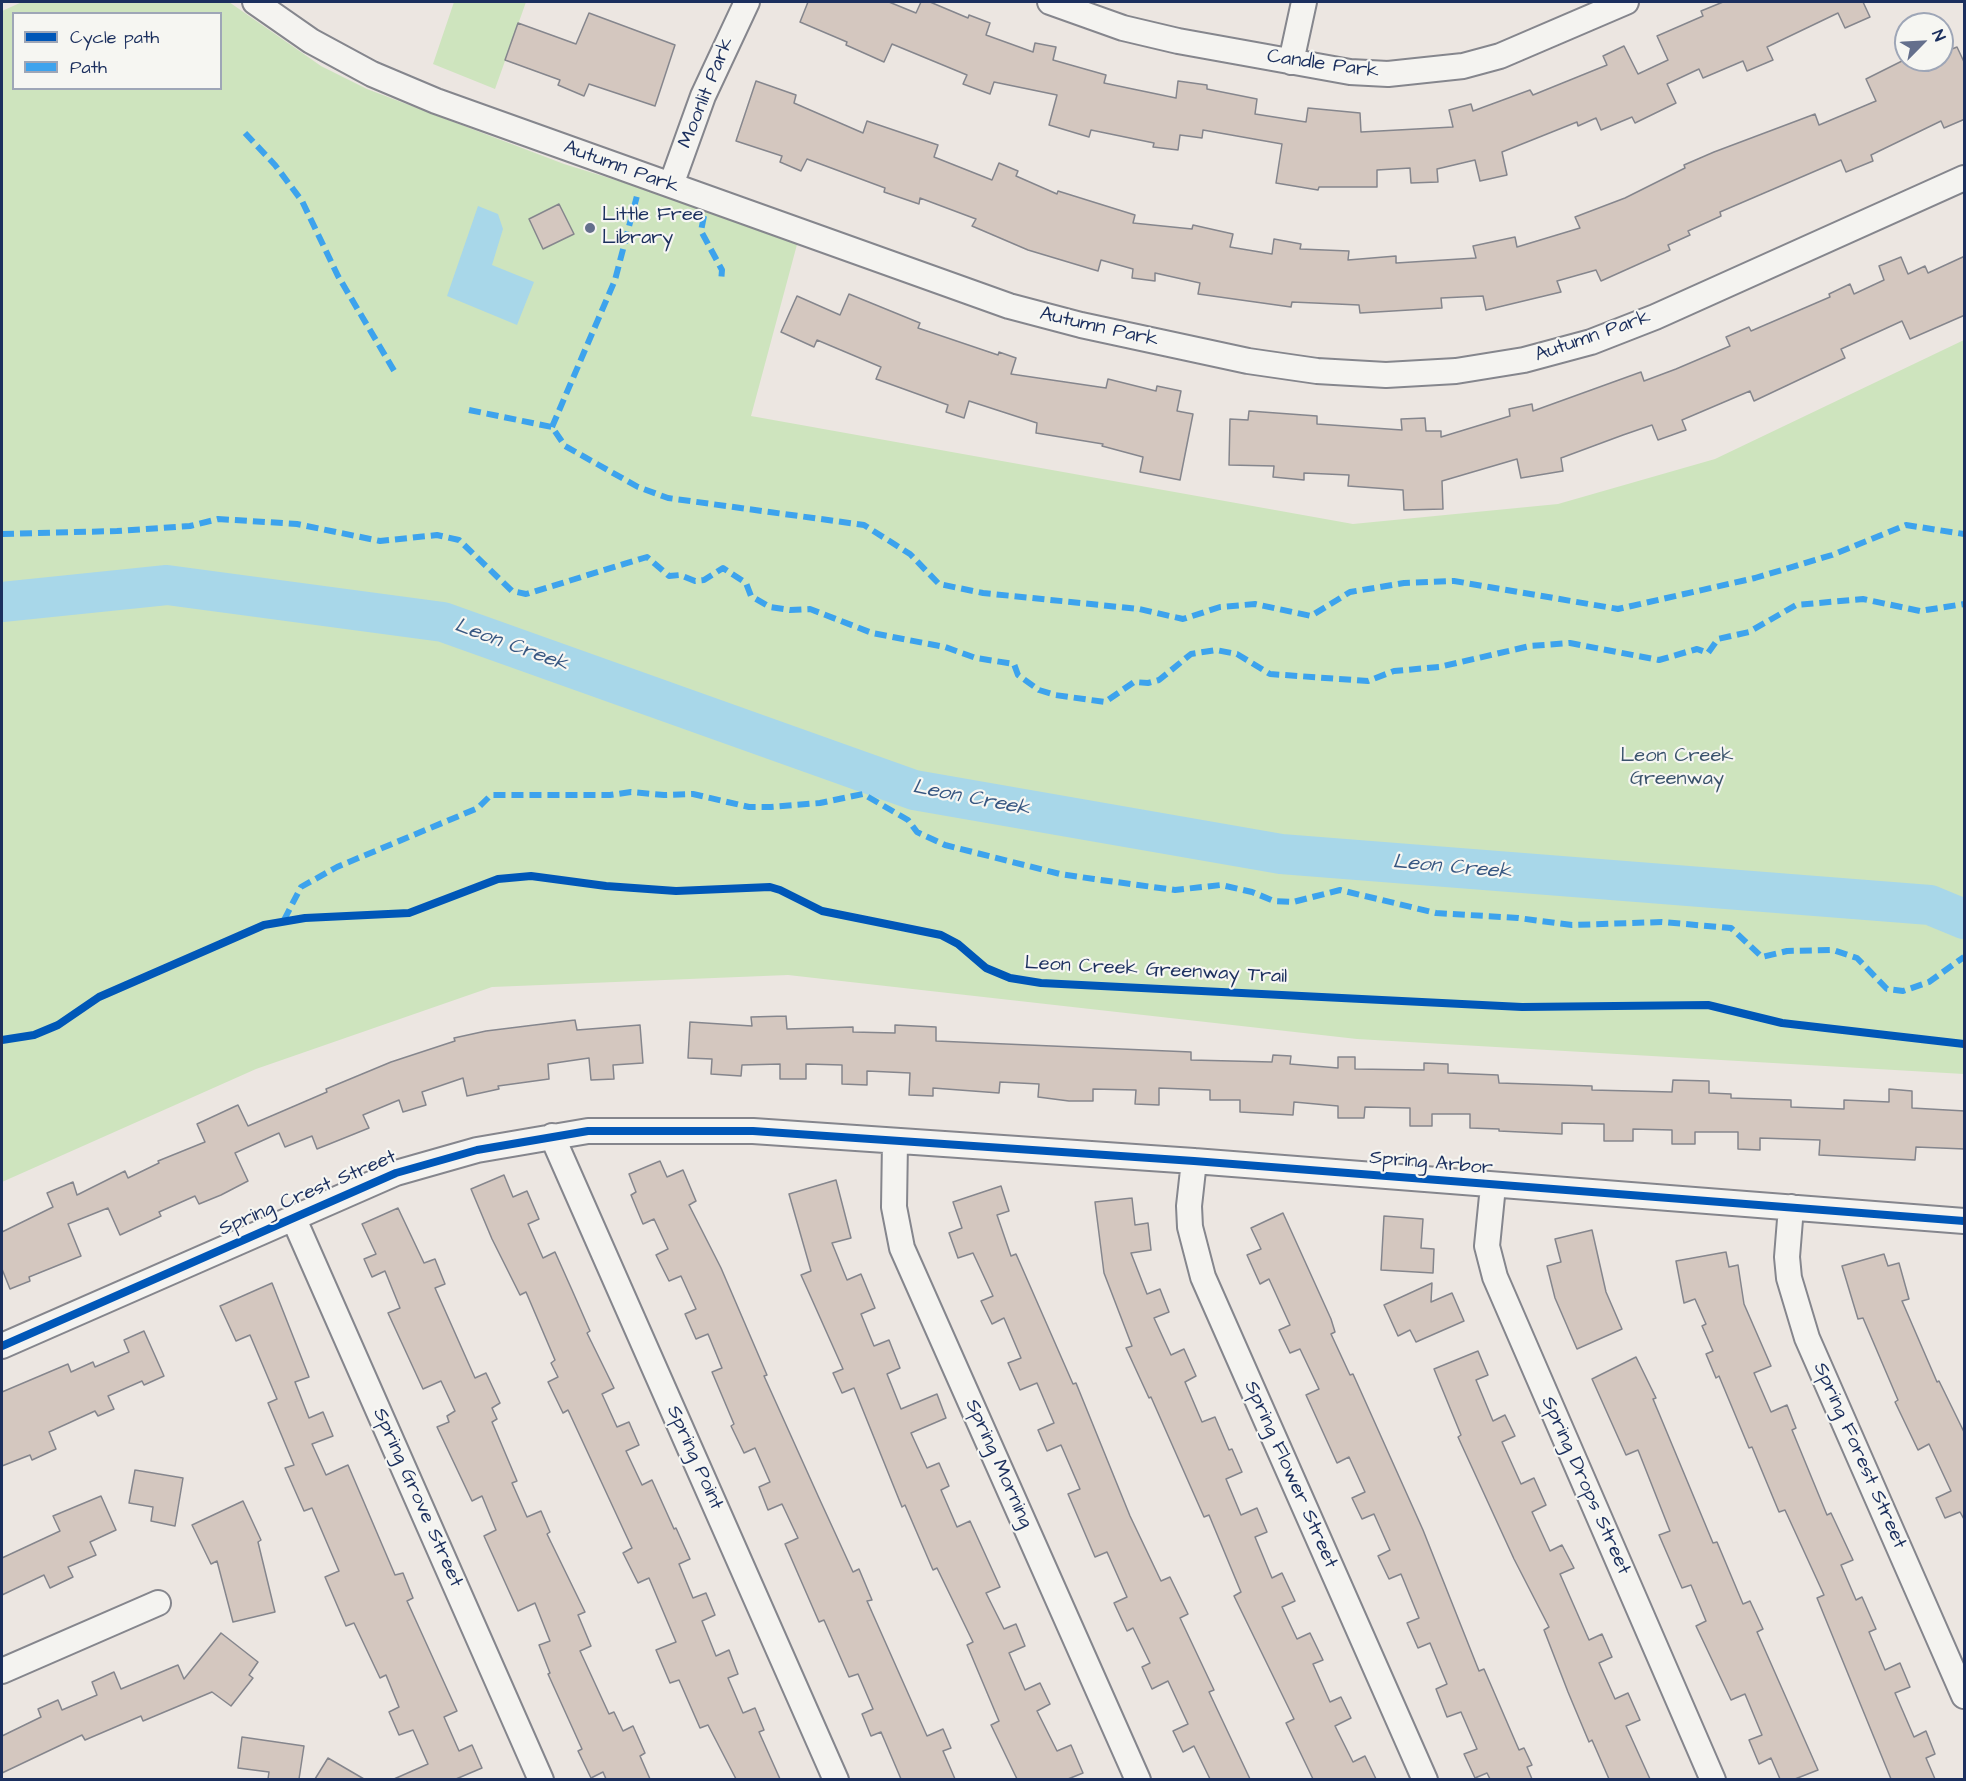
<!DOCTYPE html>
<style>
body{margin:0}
#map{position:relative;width:1966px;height:1781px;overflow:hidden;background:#ece6e1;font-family:"Architects Daughter",sans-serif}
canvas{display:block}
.frame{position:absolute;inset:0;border:3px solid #1b2f5e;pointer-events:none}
.legend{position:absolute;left:12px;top:12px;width:210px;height:78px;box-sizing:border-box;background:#f6f6f2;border:2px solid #9ea6b7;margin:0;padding:8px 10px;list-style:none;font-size:18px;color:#1b2f5e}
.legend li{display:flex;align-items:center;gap:12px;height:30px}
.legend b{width:30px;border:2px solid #9ea6b7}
.north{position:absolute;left:1894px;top:12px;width:60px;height:60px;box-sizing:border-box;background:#f6f6f2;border:2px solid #9ea6b7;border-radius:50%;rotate:66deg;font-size:16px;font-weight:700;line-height:24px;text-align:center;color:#1b2f5e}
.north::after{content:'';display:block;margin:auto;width:21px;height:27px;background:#646f8c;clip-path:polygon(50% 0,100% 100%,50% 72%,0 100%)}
</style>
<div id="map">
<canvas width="1966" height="1781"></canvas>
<div class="frame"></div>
<ul class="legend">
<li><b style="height:8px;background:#0057b8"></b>Cycle path</li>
<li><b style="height:8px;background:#3da3ed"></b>Path</li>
</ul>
<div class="north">N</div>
</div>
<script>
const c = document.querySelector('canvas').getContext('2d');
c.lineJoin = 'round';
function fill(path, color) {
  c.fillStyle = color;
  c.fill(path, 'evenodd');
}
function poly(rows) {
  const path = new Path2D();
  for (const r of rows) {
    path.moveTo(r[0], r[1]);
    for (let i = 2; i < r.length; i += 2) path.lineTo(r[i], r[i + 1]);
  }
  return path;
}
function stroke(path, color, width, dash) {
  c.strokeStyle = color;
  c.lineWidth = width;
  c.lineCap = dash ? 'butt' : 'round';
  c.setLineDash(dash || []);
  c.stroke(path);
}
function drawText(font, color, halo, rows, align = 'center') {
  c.font = font + ' "Architects Daughter",sans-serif';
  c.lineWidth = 4.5;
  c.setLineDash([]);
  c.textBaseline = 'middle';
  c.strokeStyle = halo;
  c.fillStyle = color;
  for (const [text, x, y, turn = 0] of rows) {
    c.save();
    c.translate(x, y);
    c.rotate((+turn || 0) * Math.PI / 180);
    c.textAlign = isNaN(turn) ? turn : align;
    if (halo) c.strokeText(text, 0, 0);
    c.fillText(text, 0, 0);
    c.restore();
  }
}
fill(poly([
 [22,2,229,2,321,66,367,89,564,164,799,237,751,416,1353,524,1558,504,1715,459,1964,340,1964,1074,1357,1039,788,975,492,987,256,1069,2,1182,2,11],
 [14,14,220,14,220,88,14,88],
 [454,2,526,2,495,89,433,64]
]), '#cee4be');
fill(poly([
 [478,206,498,214,503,229,492,265,534,282,517,325,447,296]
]), '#a8d7e9');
stroke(poly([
 [2,602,167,585,443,622,914,790,1281,854,1930,905,1964,919]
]), '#a8d7e9', 40);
const building = poly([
 [808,2,889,2,916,13,921,2,930,2,968,18,969,15,990,23,986,35,1033,52,1035,43,1056,47,1053,60,1106,75,1104,83,1176,98,1178,81,1207,85,1207,89,1257,99,1255,114,1306,122,1308,108,1360,113,1361,132,1453,127,1449,110,1471,104,1473,111,1530,90,1533,95,1607,65,1603,56,1624,46,1638,74,1668,60,1657,36,1703,16,1701,11,1723,2,1863,2,1870,17,1845,28,1838,13,1767,47,1773,60,1747,71,1743,61,1703,78,1699,69,1667,84,1676,103,1635,123,1632,117,1601,130,1596,118,1578,126,1577,122,1502,152,1507,175,1480,181,1475,160,1437,169,1438,182,1411,183,1410,168,1377,170,1377,187,1319,187,1318,190,1276,183,1282,144,1203,130,1202,138,1180,135,1178,150,1153,147,1154,143,1091,130,1089,137,1049,125,1057,95,994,82,990,94,963,84,967,75,892,44,884,62,846,45,847,42,800,22,808,2],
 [589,13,675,45,655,106,589,84,584,96,558,85,560,80,505,60,518,23,576,44,589,13],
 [1957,47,1965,64,1965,119,1944,128,1941,121,1871,155,1873,161,1846,172,1841,160,1720,212,1721,216,1688,231,1690,235,1668,245,1670,250,1601,281,1596,270,1557,281,1561,292,1486,310,1483,296,1441,298,1442,308,1360,313,1359,305,1292,302,1291,307,1198,294,1200,283,1155,273,1155,281,1132,278,1133,269,1101,260,1098,271,1028,250,972,226,976,219,920,198,919,204,884,192,885,188,807,159,801,171,780,162,782,156,736,141,756,81,796,95,794,103,863,133,867,121,938,145,934,157,992,180,999,163,1018,171,1016,176,1057,194,1058,191,1135,215,1133,223,1192,229,1193,225,1233,234,1230,247,1272,254,1274,239,1301,244,1300,249,1349,251,1348,260,1396,256,1396,263,1476,258,1473,246,1515,237,1517,247,1580,228,1575,217,1625,198,1685,168,1684,165,1714,152,1815,114,1819,125,1876,101,1866,79,1904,60,1942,60,1942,53,1957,47],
 [559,204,574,234,543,249,529,219,559,204],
 [1965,256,1965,315,1910,339,1902,321,1841,349,1845,358,1754,401,1750,391,1682,420,1686,430,1658,440,1652,425,1623,435,1561,458,1563,471,1521,478,1517,459,1442,481,1443,509,1404,510,1403,490,1348,486,1349,475,1304,473,1304,480,1273,477,1274,466,1229,465,1230,419,1248,420,1249,411,1317,416,1317,424,1402,430,1401,419,1425,418,1426,431,1441,431,1441,437,1510,416,1509,409,1532,404,1533,411,1641,372,1644,381,1676,369,1730,346,1726,337,1749,327,1751,331,1830,297,1829,294,1850,284,1854,294,1884,280,1879,266,1901,257,1908,274,1925,266,1928,273,1965,256],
 [849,294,920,323,918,328,998,355,999,352,1016,358,1011,374,1106,388,1108,379,1156,391,1157,386,1181,391,1177,411,1193,414,1180,480,1140,472,1143,457,1102,446,1103,444,1036,433,1037,423,969,401,964,418,946,412,948,405,876,379,881,367,817,340,814,347,781,332,797,296,840,315,849,294],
 [786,1016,787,1029,853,1027,853,1032,895,1033,895,1025,936,1027,936,1041,1191,1052,1191,1060,1272,1062,1273,1055,1291,1056,1290,1064,1338,1068,1338,1057,1355,1057,1355,1069,1424,1070,1424,1063,1448,1064,1448,1073,1498,1075,1499,1083,1592,1086,1592,1090,1672,1092,1673,1080,1709,1081,1709,1093,1731,1094,1731,1098,1791,1100,1791,1107,1844,1109,1844,1100,1889,1102,1889,1089,1912,1091,1912,1108,1965,1111,1965,1149,1916,1147,1915,1160,1819,1155,1820,1140,1760,1138,1760,1150,1738,1149,1738,1132,1695,1132,1695,1144,1672,1144,1672,1130,1633,1129,1633,1141,1604,1141,1604,1124,1562,1123,1562,1134,1499,1131,1499,1129,1470,1128,1470,1114,1432,1114,1432,1126,1410,1126,1410,1108,1365,1107,1364,1118,1338,1118,1338,1106,1294,1102,1293,1115,1240,1112,1240,1100,1210,1100,1210,1090,1159,1088,1159,1105,1135,1104,1136,1090,1093,1089,1093,1101,1069,1101,1038,1097,1039,1084,1000,1082,999,1093,933,1088,933,1096,909,1095,910,1073,867,1071,867,1085,842,1084,842,1065,806,1064,806,1079,780,1079,780,1064,742,1065,741,1076,711,1074,712,1059,688,1058,690,1022,752,1026,751,1017,786,1016],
 [575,1020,577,1030,640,1025,643,1063,613,1065,614,1079,591,1080,589,1058,548,1064,549,1079,498,1086,499,1089,467,1096,463,1078,422,1092,426,1105,403,1112,399,1100,363,1115,369,1128,317,1149,312,1136,285,1147,279,1133,235,1153,248,1181,221,1195,199,1204,195,1196,159,1212,161,1216,120,1235,108,1208,68,1224,81,1256,29,1277,30,1281,10,1289,2,1269,2,1232,53,1207,47,1193,73,1182,77,1195,125,1171,128,1178,159,1163,158,1161,205,1142,197,1124,238,1105,248,1126,327,1092,326,1089,391,1062,455,1041,454,1038,486,1031,575,1020],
 [660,1161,667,1177,683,1170,696,1201,689,1205,721,1268,767,1375,764,1376,819,1498,853,1572,859,1569,872,1600,867,1601,927,1736,943,1729,951,1748,943,1751,955,1779,901,1779,881,1732,871,1736,862,1714,873,1709,858,1674,849,1677,824,1620,819,1622,785,1544,798,1538,782,1504,768,1510,759,1487,770,1482,755,1448,744,1453,731,1426,734,1424,712,1372,722,1368,708,1334,696,1339,685,1314,696,1309,681,1276,669,1281,656,1255,668,1249,654,1219,643,1224,631,1195,636,1192,629,1174,660,1161],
 [504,1175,513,1197,527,1191,539,1219,528,1224,543,1258,555,1252,572,1290,590,1331,587,1333,614,1388,602,1394,617,1427,629,1422,639,1445,626,1451,642,1485,652,1480,674,1529,676,1528,690,1559,679,1564,693,1598,706,1593,715,1615,702,1621,716,1656,729,1650,738,1674,728,1678,743,1713,755,1708,764,1730,759,1732,780,1779,736,1779,708,1725,700,1728,679,1680,670,1683,656,1650,676,1642,649,1578,638,1583,623,1553,632,1548,625,1533,568,1410,563,1413,548,1382,558,1377,551,1363,555,1360,526,1292,520,1295,492,1239,471,1189,504,1175],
 [836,1180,851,1238,832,1243,847,1280,861,1274,875,1308,861,1314,874,1346,889,1340,900,1368,887,1374,901,1409,937,1394,946,1418,911,1433,927,1468,939,1463,949,1486,941,1490,957,1527,970,1521,1000,1587,986,1593,1004,1629,1016,1624,1025,1646,1009,1653,1025,1690,1040,1683,1050,1704,1037,1711,1057,1751,1071,1745,1083,1773,1068,1779,1017,1779,991,1725,999,1721,967,1645,973,1642,937,1568,933,1570,905,1505,902,1507,854,1388,842,1393,833,1373,843,1369,801,1275,811,1271,789,1194,836,1180],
 [1001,1186,1009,1211,997,1215,1011,1256,1016,1254,1073,1384,1076,1383,1130,1516,1161,1581,1170,1577,1188,1614,1180,1618,1214,1690,1209,1692,1250,1779,1210,1779,1194,1746,1183,1752,1173,1731,1188,1724,1168,1681,1152,1689,1142,1667,1150,1663,1133,1628,1127,1631,1114,1603,1127,1597,1107,1552,1095,1557,1068,1494,1080,1489,1061,1445,1047,1451,1038,1430,1054,1423,1037,1383,1020,1390,1008,1363,1021,1358,1004,1318,992,1324,981,1301,993,1296,973,1253,958,1258,949,1233,962,1228,953,1202,1001,1186],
 [1132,1198,1135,1225,1148,1223,1151,1250,1131,1253,1147,1294,1160,1289,1169,1312,1154,1318,1171,1355,1184,1349,1196,1376,1185,1382,1202,1422,1215,1417,1229,1450,1232,1449,1242,1472,1226,1479,1241,1515,1257,1508,1267,1532,1255,1537,1272,1578,1282,1573,1295,1601,1282,1607,1297,1639,1310,1633,1323,1660,1313,1664,1330,1702,1341,1697,1351,1718,1335,1726,1353,1762,1365,1756,1376,1779,1313,1779,1286,1723,1294,1719,1234,1596,1241,1592,1209,1515,1204,1517,1151,1397,1149,1398,1126,1348,1132,1346,1104,1273,1095,1202,1132,1198],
 [398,1208,424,1263,435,1259,445,1284,435,1288,475,1378,486,1373,500,1403,492,1408,497,1419,492,1422,517,1481,512,1483,527,1517,541,1511,550,1532,547,1534,585,1612,578,1615,591,1646,580,1651,609,1714,614,1712,623,1731,633,1726,645,1753,640,1756,650,1779,606,1779,603,1772,591,1778,578,1751,582,1749,548,1674,550,1673,539,1645,550,1641,535,1603,518,1611,484,1536,496,1530,482,1496,472,1501,437,1427,449,1422,447,1416,455,1411,441,1381,423,1389,388,1313,400,1308,385,1271,372,1277,364,1259,376,1254,362,1224,398,1208],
 [1283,1213,1331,1319,1335,1332,1331,1334,1350,1375,1353,1374,1423,1530,1479,1671,1484,1669,1519,1750,1524,1748,1532,1765,1527,1767,1532,1779,1490,1779,1487,1773,1475,1778,1464,1754,1477,1749,1461,1712,1447,1717,1436,1689,1447,1684,1430,1643,1418,1648,1407,1623,1419,1618,1401,1574,1389,1579,1378,1556,1390,1550,1374,1514,1362,1519,1352,1498,1365,1492,1349,1457,1337,1463,1306,1395,1319,1389,1300,1349,1290,1353,1279,1330,1290,1325,1269,1279,1260,1284,1247,1255,1261,1249,1251,1228,1283,1213],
 [1384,1216,1423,1219,1421,1248,1434,1249,1433,1273,1381,1270,1384,1216],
 [1592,1230,1606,1292,1622,1329,1577,1349,1555,1298,1547,1266,1561,1262,1555,1239,1592,1230],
 [1726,1252,1729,1267,1738,1265,1744,1304,1771,1366,1754,1373,1771,1412,1787,1405,1796,1428,1792,1430,1827,1515,1831,1513,1853,1560,1841,1565,1856,1600,1862,1597,1876,1629,1869,1632,1885,1670,1900,1663,1910,1687,1895,1693,1914,1737,1926,1731,1935,1754,1926,1758,1935,1779,1891,1779,1817,1598,1824,1595,1785,1510,1779,1512,1752,1447,1749,1448,1719,1376,1716,1378,1706,1354,1713,1351,1702,1326,1706,1324,1695,1299,1684,1303,1676,1261,1726,1252],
 [1884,1254,1888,1266,1899,1263,1909,1299,1902,1301,1937,1382,1939,1381,1965,1434,1965,1521,1960,1512,1945,1518,1936,1498,1951,1491,1929,1444,1918,1450,1895,1402,1898,1400,1863,1318,1858,1319,1842,1266,1884,1254],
 [272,1283,309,1377,295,1382,309,1418,323,1412,333,1436,312,1444,326,1475,348,1465,395,1575,403,1573,413,1598,407,1601,457,1711,444,1717,459,1751,472,1745,482,1768,456,1779,394,1779,428,1764,413,1730,399,1735,389,1712,399,1707,386,1675,380,1678,354,1623,346,1626,325,1577,339,1571,312,1508,304,1511,285,1468,294,1465,268,1403,277,1399,250,1335,236,1341,220,1306,272,1283],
 [1432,1283,1431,1302,1452,1293,1464,1321,1416,1342,1410,1330,1398,1336,1384,1305,1432,1283],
 [144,1331,164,1376,144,1385,142,1381,108,1396,114,1409,98,1416,95,1411,49,1432,56,1449,32,1460,30,1455,2,1466,2,1392,68,1364,71,1372,93,1362,95,1367,129,1352,124,1340,144,1331],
 [1478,1351,1488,1375,1476,1380,1493,1421,1505,1415,1515,1436,1502,1442,1521,1484,1534,1478,1546,1505,1532,1512,1550,1551,1562,1545,1574,1568,1560,1574,1589,1640,1602,1634,1612,1657,1599,1663,1615,1699,1628,1693,1640,1720,1626,1726,1650,1779,1609,1779,1592,1740,1589,1742,1568,1692,1544,1630,1549,1627,1514,1559,1458,1437,1461,1435,1434,1369,1478,1351],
 [1636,1357,1656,1398,1653,1399,1713,1543,1717,1542,1743,1604,1750,1601,1763,1629,1757,1632,1818,1770,1795,1779,1780,1779,1771,1758,1759,1764,1749,1740,1762,1735,1745,1694,1731,1700,1696,1626,1706,1621,1691,1585,1682,1588,1659,1535,1670,1531,1638,1450,1626,1455,1592,1379,1636,1357],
 [135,1470,183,1478,175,1526,151,1521,153,1507,129,1503,135,1470],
 [101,1496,116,1530,90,1542,96,1555,68,1567,73,1577,50,1588,44,1575,2,1595,2,1558,60,1531,53,1516,101,1496],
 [243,1501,261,1540,258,1542,275,1612,233,1622,217,1561,211,1564,192,1525,243,1501],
 [221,1633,258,1662,249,1675,253,1678,231,1706,212,1692,143,1721,141,1716,85,1740,82,1735,2,1773,2,1736,41,1717,38,1709,58,1700,62,1710,97,1695,92,1682,114,1672,121,1689,178,1665,184,1679,221,1633],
 [242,1737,304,1746,299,1779,268,1779,269,1772,238,1768,242,1737],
 [328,1758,364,1779,315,1779,328,1758]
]);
fill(building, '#d4c7bf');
stroke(building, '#85868d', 1.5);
const minor = poly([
 [255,2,311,41,372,74,436,101,1009,306,1081,325,1248,361,1317,371,1386,375,1456,371,1524,360,1591,342,1655,317,1964,178],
 [1050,2,1123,28,1178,41,1350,72,1388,74,1463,66,1500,56,1626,2],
 [1291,62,1304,2],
 [671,185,703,96,747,2],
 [552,1136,836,1780],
 [895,1141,894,1207,902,1248,1138,1780],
 [1194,1161,1189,1206,1190,1227,1203,1277,1425,1780],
 [1493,1186,1487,1246,1495,1277,1713,1780],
 [1791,1207,1787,1257,1789,1278,1807,1338,1964,1696],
 [293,1217,541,1780],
 [2,1346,396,1173,477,1150,588,1131,753,1131,1194,1161,1964,1221],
 [2,1671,158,1603]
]);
stroke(minor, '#85868d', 28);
stroke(minor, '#f4f3f0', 24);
stroke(poly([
 [245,133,275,165,302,201,338,276,396,374],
 [704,216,701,231,722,270,721,282],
 [469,410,552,427,565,446,638,487,668,498,864,525,910,554,939,584,983,593,1139,609,1183,619,1220,607,1255,604,1311,616,1350,592,1404,583,1454,581,1618,609,1755,578,1832,555,1906,525,1964,534],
 [552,427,615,280,638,192],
 [2,534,117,531,190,526,218,519,297,524,380,541,437,535,459,540,512,591,526,594,647,557,669,576,680,575,695,581,704,580,723,568,746,583,751,596,770,607,790,610,810,609,872,633,945,647,976,658,1014,664,1018,675,1039,690,1055,695,1105,702,1134,682,1148,683,1159,680,1191,654,1216,650,1237,654,1270,674,1368,681,1394,671,1439,667,1530,646,1570,643,1659,660,1697,649,1708,653,1718,639,1749,632,1796,605,1863,599,1920,611,1964,604],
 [284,920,301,887,337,867,478,808,491,795,610,795,631,792,664,795,693,794,749,807,771,807,820,803,863,794,908,820,917,832,945,845,1060,874,1094,879,1175,890,1221,885,1252,892,1274,901,1293,902,1340,890,1436,913,1518,918,1572,925,1662,922,1731,928,1762,957,1787,951,1833,950,1857,958,1887,989,1903,991,1929,982,1964,957]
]), '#3da3ed', 6, [12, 6]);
stroke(poly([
 [2,1040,34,1035,58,1025,99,997,264,925,305,918,409,913,498,879,531,876,606,886,676,891,770,887,780,890,822,911,941,935,958,944,986,968,1010,978,1041,983,1522,1007,1708,1005,1782,1023,1964,1044],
 [2,1346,396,1173,477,1150,588,1131,753,1131,1194,1161,1964,1221]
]), '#0057b8', 8);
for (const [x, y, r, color] of [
 [590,228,6,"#646f8c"]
]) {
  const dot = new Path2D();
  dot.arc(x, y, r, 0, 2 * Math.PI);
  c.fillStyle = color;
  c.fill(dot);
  stroke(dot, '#f6f6f2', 2);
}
drawText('20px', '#1b2f5e', '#f6f6f2', [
 ["Candle Park",1323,65,8],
 ["Moonlit Park",707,93,-68],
 ["Autumn Park",621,168,20],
 ["Autumn Park",1099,328,13],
 ["Autumn Park",1593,337,-19],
 ["Leon Creek Greenway Trail",1156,971,3],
 ["Spring Arbor",1431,1164,5],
 ["Spring Crest Street",308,1194,-23],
 ["Spring Forest Street",1859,1456,66],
 ["Spring Point",694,1458,66],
 ["Spring Morning",998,1464,66],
 ["Spring Flower Street",1290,1475,66],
 ["Spring Drops Street",1585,1486,66],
 ["Spring Grove Street",417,1498,66]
]);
drawText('20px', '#1b2f5e', '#f6f6f2', [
 ["Little Free",602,216],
 ["Library",602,239]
], 'left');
drawText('20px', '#3a536c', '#f6f6f2', [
 ["Leon Creek",1677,757],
 ["Greenway",1677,780]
]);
drawText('italic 21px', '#375782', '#f6f6f2', [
 ["Leon Creek",511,646,20],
 ["Leon Creek",971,799,11],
 ["Leon Creek",1452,868,5]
]);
</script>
